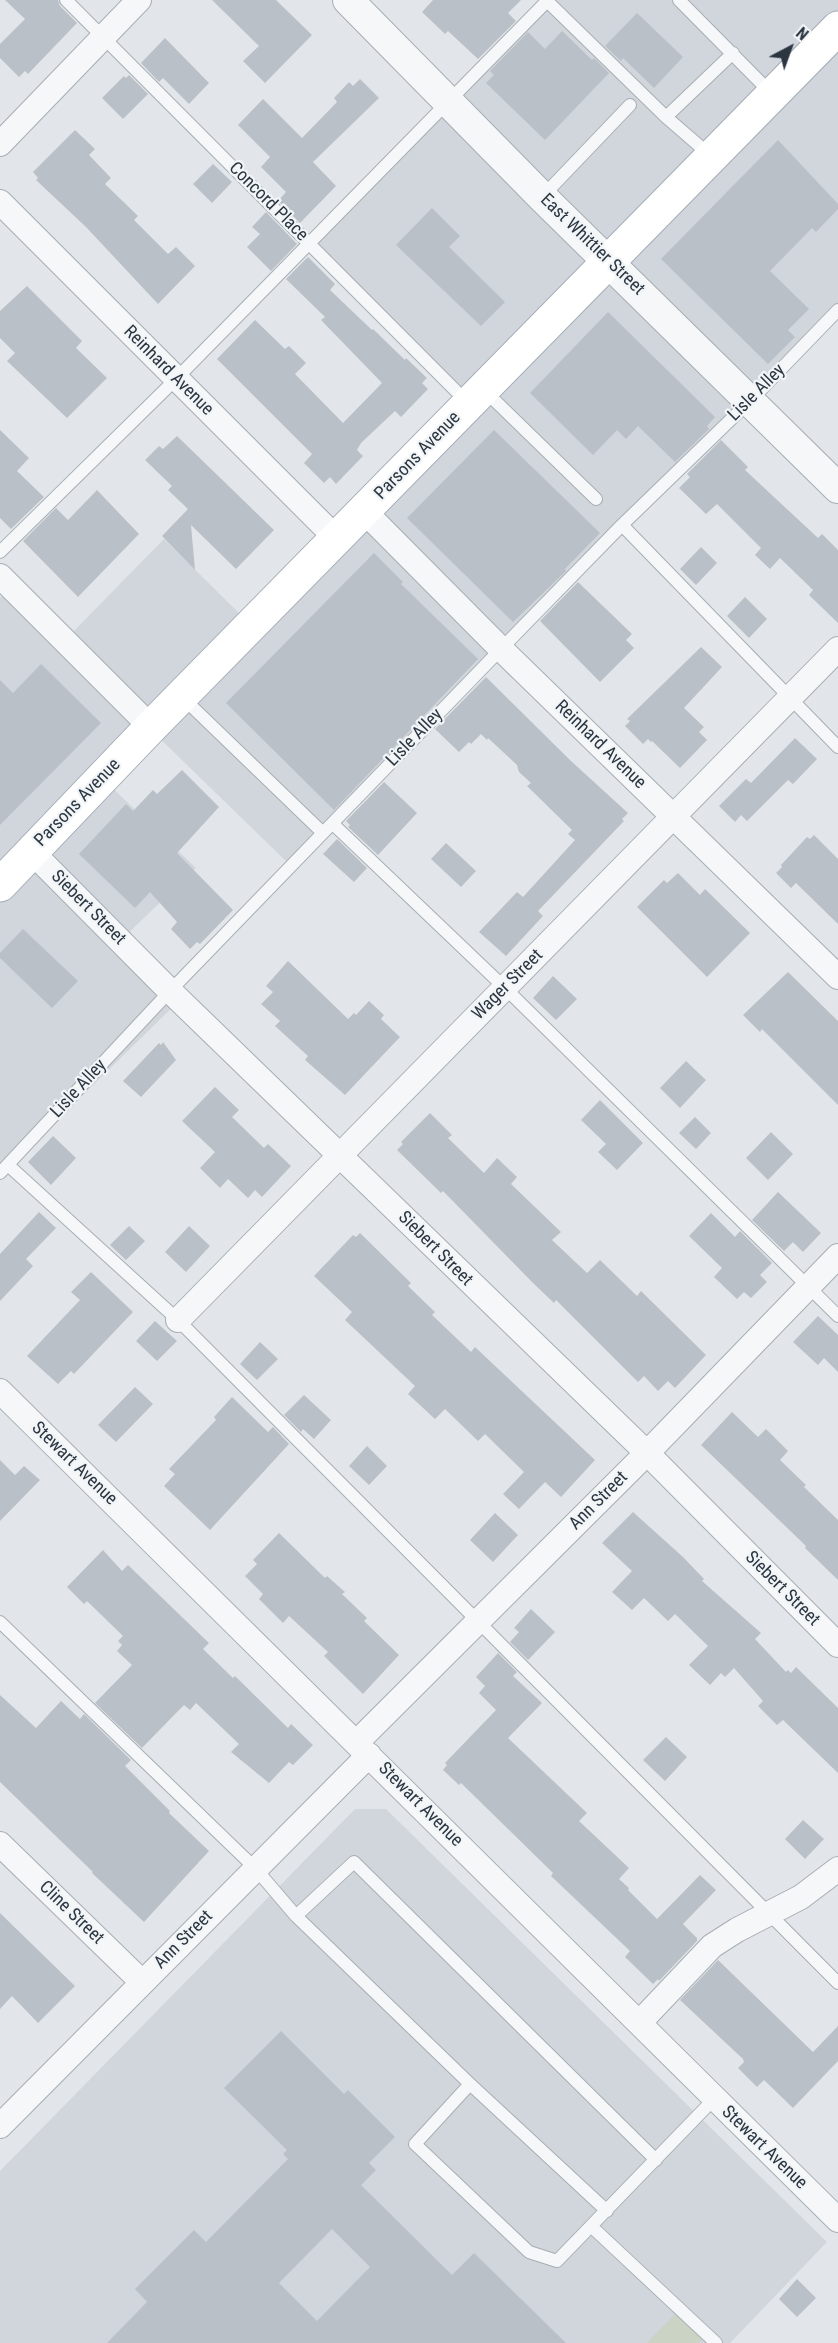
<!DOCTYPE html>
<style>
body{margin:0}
#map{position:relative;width:838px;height:2343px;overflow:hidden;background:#e2e6ea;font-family:"Roboto Condensed",sans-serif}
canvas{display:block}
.north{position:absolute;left:760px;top:18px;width:60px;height:60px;-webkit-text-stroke:4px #f2f5f7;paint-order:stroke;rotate:41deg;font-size:16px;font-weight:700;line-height:24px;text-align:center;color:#2b3641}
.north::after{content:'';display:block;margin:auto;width:21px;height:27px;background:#2b3641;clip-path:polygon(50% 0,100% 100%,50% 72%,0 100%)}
</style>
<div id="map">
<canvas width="838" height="2343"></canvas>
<div class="north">N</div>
</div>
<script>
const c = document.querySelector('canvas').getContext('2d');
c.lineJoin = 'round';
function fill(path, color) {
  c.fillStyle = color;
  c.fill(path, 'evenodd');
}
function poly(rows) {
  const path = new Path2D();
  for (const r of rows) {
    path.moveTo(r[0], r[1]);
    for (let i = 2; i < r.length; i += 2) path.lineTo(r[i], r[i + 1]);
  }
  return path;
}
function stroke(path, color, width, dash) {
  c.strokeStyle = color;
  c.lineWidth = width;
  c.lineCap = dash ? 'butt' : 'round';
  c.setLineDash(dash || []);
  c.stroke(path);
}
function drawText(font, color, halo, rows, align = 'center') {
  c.font = font + ' "Roboto Condensed",sans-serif';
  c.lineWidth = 4.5;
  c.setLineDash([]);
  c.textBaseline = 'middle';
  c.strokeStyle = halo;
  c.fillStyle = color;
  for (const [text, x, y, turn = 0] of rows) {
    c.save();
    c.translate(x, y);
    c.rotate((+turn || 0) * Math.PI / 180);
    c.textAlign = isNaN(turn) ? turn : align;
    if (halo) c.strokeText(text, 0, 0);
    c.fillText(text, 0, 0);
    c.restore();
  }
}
fill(poly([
 [556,0,838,0,838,308,293,868,148,727,99,775,196,868,121,940,183,997,0,1176,0,598,13,585,66,639,164,539,249,623,470,402,312,246],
 [355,1809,386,1809,827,2242,730,2343,0,2343,0,2171]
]), '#d1d6dc');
fill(poly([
 [677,2312,704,2338,698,2343,647,2343]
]), '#cad3c4');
fill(poly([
 [5,0,58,0,60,6,77,23,28,74,25,71,19,77,0,58,0,44,25,19],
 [212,0,276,0,312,35,265,83,243,61,259,46],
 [433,0,521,0,508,13,516,21,478,59,448,31,445,34,422,12],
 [637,13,683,57,654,88,623,58,621,61,605,46],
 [562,31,592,60,594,58,609,73,545,140,486,83,494,75,490,71,528,32,545,49],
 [165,38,209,83,189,104,163,78,159,82,141,63],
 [129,75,148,94,123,119,102,98,124,76,126,78],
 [360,79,379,98,313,162,336,186,300,223,278,201,286,192,261,167,270,157,238,125,263,99,302,138,337,102,334,98,349,82,353,86],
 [75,130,95,149,89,155,111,178,105,184,138,216,134,220,168,254,176,247,195,266,158,304,86,227,36,180,38,178,33,172],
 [778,140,838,204,838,209,816,232,812,228,770,271,809,309,788,330,795,337,768,364,661,259],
 [213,164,232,182,212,203,193,184],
 [432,208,460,236,449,247,505,302,481,326,396,245],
 [266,212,297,244,271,271,247,247,260,234,252,227],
 [308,257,335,284,330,290,372,330,373,329,405,360,406,358,427,378,422,383,428,389,401,417,395,411,361,443,357,450,363,456,336,484,330,477,324,483,304,463,312,454,217,359,255,320,285,349,289,346,306,363,295,374,343,423,382,383,321,320,325,317,286,279],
 [27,286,82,341,76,348,107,378,67,418,7,361,15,353,0,338,0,311],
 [608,312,715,417,707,426,709,429,675,462,638,426,626,439,617,430,593,455,530,393],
 [0,430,29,458,17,471,44,497,11,529,0,518],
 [494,430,600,533,565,569,566,571,513,622,407,518],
 [177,436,274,530,236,569,191,525,195,570,162,536,188,509,168,490,172,486,145,460,159,446,163,449],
 [721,440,748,467,745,470,818,538,822,534,838,550,838,623,809,595,813,590,780,558,770,569,755,555,761,548,717,504,706,514,679,488,690,477,687,474],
 [97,490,139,534,78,597,23,541,56,508,68,520],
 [701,547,717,563,696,585,680,569],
 [374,553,403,582,401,584,478,659,334,810,226,703],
 [578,582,632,634,626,640,634,648,600,682,540,621],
 [745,597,767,619,749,638,727,616],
 [701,647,722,667,684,708,704,727,699,732,707,740,680,768,652,741,651,742,648,739,643,744,625,726,630,721,627,719],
 [41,664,101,723,0,825,0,680,13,693],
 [486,677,571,761,628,813,622,819,624,821,538,911,543,916,506,956,479,932,517,892,523,897,575,840,568,834,572,830,527,786,531,783,519,772,517,765,488,738,487,740,481,734,471,744,469,742,459,752,435,729],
 [795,738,817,759,793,784,788,780,747,821,741,815,735,822,719,806,746,779,751,783],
 [182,770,219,807,177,853,233,910,200,944,197,942,190,949,171,929,177,922,150,892,135,908,79,854,126,804,133,811,153,790,157,794],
 [384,782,417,813,378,855,348,827,350,825,346,821],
 [814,835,838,859,838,924,796,883,791,888,776,873,782,867,781,865,807,837,810,839],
 [337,839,367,868,354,882,323,854],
 [446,843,476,871,461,887,431,859],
 [678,873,700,895,705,889,750,933,707,977,637,907,664,880,667,883],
 [23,929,78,981,52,1008,0,958,0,953],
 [288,961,348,1019,354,1013,356,1015,369,1001,384,1015,381,1019,400,1037,345,1095,305,1060,308,1056,275,1026,280,1021,261,1004,273,992,266,986],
 [788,972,838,1021,838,1105,762,1029,760,1032,743,1015],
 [553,976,577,999,556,1020,533,998],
 [163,1042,176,1060,141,1097,123,1081,159,1043,161,1045],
 [686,1061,706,1080,680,1108,660,1088],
 [215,1087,239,1110,232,1117,264,1148,268,1144,291,1166,262,1197,255,1190,248,1198,228,1179,220,1188,200,1168,215,1152,182,1121],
 [600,1100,643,1143,617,1170,598,1152,606,1144,581,1120],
 [430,1113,452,1135,448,1138,484,1173,497,1158,517,1177,511,1184,561,1232,552,1240,587,1273,600,1260,637,1296,641,1291,706,1355,675,1388,668,1381,658,1391,644,1376,638,1382,556,1300,554,1303,532,1282,443,1191,441,1193,397,1150,403,1144,401,1142],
 [695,1117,711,1133,696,1149,679,1133],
 [771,1132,793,1154,768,1180,746,1158],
 [53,1136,76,1158,51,1185,28,1162],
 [778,1192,821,1233,803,1252,793,1242,784,1251,752,1220],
 [39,1212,56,1228,26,1259,33,1266,0,1301,0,1254],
 [711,1213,735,1237,740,1231,772,1263,760,1275,767,1282,751,1298,744,1292,737,1299,714,1277,722,1268,689,1236],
 [129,1226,145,1241,126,1260,110,1245],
 [189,1226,210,1246,186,1272,165,1252],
 [360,1233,411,1283,408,1286,435,1312,432,1315,471,1352,475,1347,595,1460,561,1497,545,1482,519,1509,503,1494,524,1472,485,1434,478,1441,445,1409,435,1419,408,1394,415,1386,345,1320,352,1312,314,1276,353,1235,356,1237],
 [91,1272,133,1312,74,1374,71,1371,58,1384,27,1356,80,1300,71,1292],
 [818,1316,838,1335,838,1372,824,1358,818,1365,793,1342],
 [155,1321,177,1341,157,1361,136,1341],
 [260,1342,278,1359,257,1380,240,1364],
 [135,1387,153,1404,116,1442,98,1425],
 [304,1395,331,1420,314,1439,303,1429,301,1432,284,1415],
 [232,1397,268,1432,273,1427,289,1444,210,1530,164,1486,175,1474,169,1469,216,1420,214,1417],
 [732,1412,758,1437,766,1429,788,1451,780,1460,806,1485,804,1487,838,1520,838,1580,805,1548,806,1546,701,1445],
 [367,1446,387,1466,369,1485,349,1466],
 [0,1460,15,1475,24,1466,40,1480,0,1521],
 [633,1512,683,1557,704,1579,702,1581,761,1633,755,1639,786,1672,788,1670,791,1673,796,1667,838,1708,838,1773,783,1720,777,1725,758,1706,763,1701,734,1668,725,1677,721,1673,710,1685,689,1665,708,1646,675,1614,668,1621,644,1598,632,1610,612,1592,632,1571,602,1543],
 [495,1513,518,1535,493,1562,470,1540],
 [279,1533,325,1578,327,1576,345,1592,342,1594,367,1618,364,1621,399,1655,363,1694,324,1656,328,1652,289,1616,283,1623,259,1599,263,1594,245,1576,257,1564,253,1560],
 [103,1550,122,1571,128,1565,209,1643,203,1649,233,1678,235,1676,288,1728,291,1724,313,1745,293,1765,289,1762,269,1783,231,1752,239,1744,196,1703,190,1710,184,1705,179,1710,142,1748,95,1703,132,1665,117,1651,122,1645,118,1641,123,1636,87,1601,84,1604,67,1587],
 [531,1609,555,1632,528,1660,510,1642,519,1632,514,1628],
 [498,1653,517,1672,513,1676,542,1703,508,1738,587,1813,579,1821,629,1868,619,1879,629,1888,628,1890,657,1919,700,1875,716,1890,683,1924,697,1938,697,1941,659,1981,658,1979,653,1984,625,1957,630,1951,551,1876,553,1873,461,1783,459,1785,443,1770,447,1765,445,1763,496,1710,479,1693,485,1686,476,1677],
 [0,1695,36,1728,61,1701,80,1719,84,1714,131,1760,125,1766,170,1811,169,1813,209,1851,144,1922,92,1873,93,1872,0,1782],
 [666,1737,687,1757,665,1781,643,1760],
 [803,1820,824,1839,805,1859,785,1839],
 [0,1913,75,1986,38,2023,12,1996,0,2009],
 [718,1960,813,2052,838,2026,838,2061,793,2108,764,2080,757,2087,738,2068,744,2062,743,2059,680,2000],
 [281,2031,344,2094,348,2090,395,2137,369,2163,376,2170,361,2185,452,2275,474,2253,566,2343,107,2343,147,2302,135,2289,194,2230,206,2242,288,2159,283,2154,287,2150,224,2088],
 [332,2229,370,2267,317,2321,279,2283],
 [797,2279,816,2298,797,2317,779,2299]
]), '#bac0c7');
const service = poly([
 [66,0,468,403],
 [679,0,772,94],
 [547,1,666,117,711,156],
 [666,117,733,53],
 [542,197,630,105],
 [484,390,596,499],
 [622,525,838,747],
 [0,552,176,379,548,0],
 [182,697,323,833],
 [333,824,505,988,838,1316],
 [8,1165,178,1320,838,1983],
 [0,1173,170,991,501,649,622,525,751,400,838,310],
 [0,1622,255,1868,296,1916,470,2084,607,2211],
 [296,1916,354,1862,656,2160],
 [470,2084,415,2144,529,2252,557,2261,714,2099],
 [592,2227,716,2343]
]);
const minor = poly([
 [0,144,139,0],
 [0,202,337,539],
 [364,511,501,649,838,977],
 [0,576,151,727],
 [32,852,170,991,647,1453,838,1645],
 [178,1320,838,649],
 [0,1391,838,2220],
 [357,1742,647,1453,838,1256],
 [0,1844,142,1982],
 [640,2022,712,1946,737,1930,801,1897,838,1869],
 [0,2126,369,1755]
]);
const tertiary = poly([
 [348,0,542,197,838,488]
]);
const primary = poly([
 [0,885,151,727,838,28]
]);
stroke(service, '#a7aeb4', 14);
stroke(minor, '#a7aeb4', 26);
stroke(tertiary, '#a7aeb4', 32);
stroke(primary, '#a2acb5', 35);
stroke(service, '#f5f7f8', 12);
stroke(minor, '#f5f7f8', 24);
stroke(tertiary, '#f5f7f8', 30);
stroke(primary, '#fff', 33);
drawText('18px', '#2b3641', '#f2f5f7', [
 ["Concord Place",268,202,45],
 ["East Whittier Street",592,245,44],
 ["Reinhard Avenue",168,371,45],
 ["Lisle Alley",757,393,-45],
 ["Parsons Avenue",418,456,-46],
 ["Lisle Alley",415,738,-46],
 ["Reinhard Avenue",600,745,44],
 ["Parsons Avenue",78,803,-46],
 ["Siebert Street",88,908,45],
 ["Wager Street",508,985,-45],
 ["Lisle Alley",79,1089,-47],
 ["Siebert Street",435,1249,45],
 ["Stewart Avenue",74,1464,44],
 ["Ann Street",599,1501,-45],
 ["Siebert Street",782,1589,45],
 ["Stewart Avenue",420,1805,45],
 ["Cline Street",71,1913,44],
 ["Ann Street",184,1940,-45],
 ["Stewart Avenue",764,2148,44]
]);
</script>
